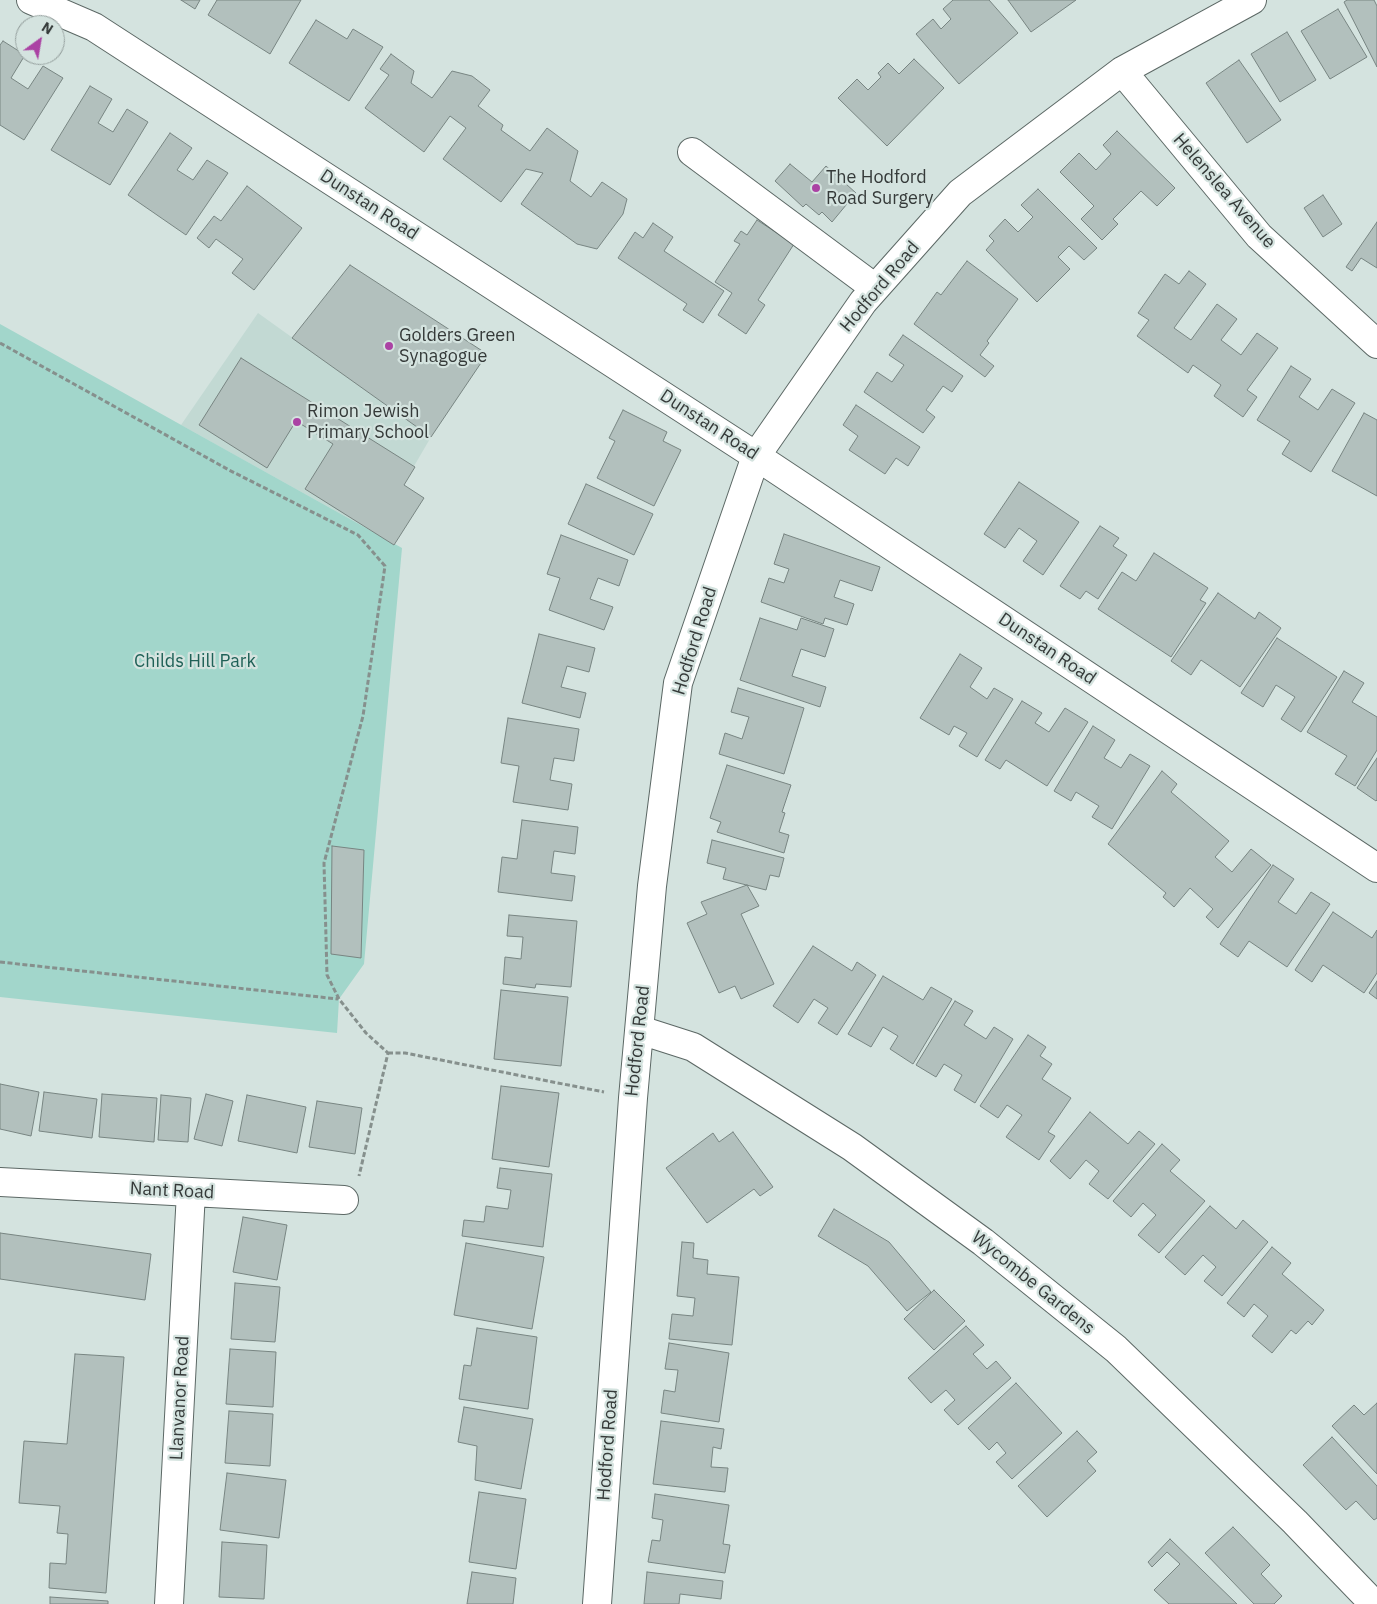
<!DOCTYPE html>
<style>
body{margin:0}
#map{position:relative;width:1377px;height:1604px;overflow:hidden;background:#d4e3df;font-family:"IBM Plex Sans",sans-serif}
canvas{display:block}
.north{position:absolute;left:15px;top:15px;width:50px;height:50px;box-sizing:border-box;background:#d4e3df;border:1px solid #949f9d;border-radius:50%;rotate:32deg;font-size:14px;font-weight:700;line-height:20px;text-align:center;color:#353a39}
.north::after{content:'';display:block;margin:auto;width:18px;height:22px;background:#ab42a4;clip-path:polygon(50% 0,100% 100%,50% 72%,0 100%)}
</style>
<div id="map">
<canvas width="1377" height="1604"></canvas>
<div class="north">N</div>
</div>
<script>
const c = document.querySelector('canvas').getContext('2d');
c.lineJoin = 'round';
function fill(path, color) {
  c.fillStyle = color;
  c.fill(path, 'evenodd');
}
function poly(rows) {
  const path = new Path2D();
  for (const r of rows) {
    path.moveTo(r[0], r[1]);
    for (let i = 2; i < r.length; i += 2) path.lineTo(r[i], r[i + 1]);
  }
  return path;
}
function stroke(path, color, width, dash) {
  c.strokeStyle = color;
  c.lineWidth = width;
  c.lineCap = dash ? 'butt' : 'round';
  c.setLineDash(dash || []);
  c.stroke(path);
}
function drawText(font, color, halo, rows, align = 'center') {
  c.font = font + ' "IBM Plex Sans",sans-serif';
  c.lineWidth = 4.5;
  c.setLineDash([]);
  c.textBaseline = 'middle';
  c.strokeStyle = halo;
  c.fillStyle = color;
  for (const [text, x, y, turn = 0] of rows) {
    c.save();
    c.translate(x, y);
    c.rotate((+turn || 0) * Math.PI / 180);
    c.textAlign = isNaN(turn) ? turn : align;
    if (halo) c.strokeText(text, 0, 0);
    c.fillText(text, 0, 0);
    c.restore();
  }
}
fill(poly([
 [258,313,431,437,375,533,181,425]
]), '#c2d9d3');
fill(poly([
 [0,324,402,548,364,964,339,999,337,1033,0,997]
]), '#a2d6cb');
const building = poly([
 [181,0,200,0,195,9,181,0],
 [217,0,301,0,270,54,208,15,217,0],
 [953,0,989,0,1018,33,959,84,916,34,933,19,941,29,951,19,943,9,953,0],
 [1008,0,1076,0,1031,32,1008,0],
 [1347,0,1374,0,1377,6,1377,67,1344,2,1347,0],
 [1338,9,1367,57,1330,79,1301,31,1338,9],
 [316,20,347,39,353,29,383,47,349,101,289,63,316,20],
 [1287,32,1316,80,1280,102,1251,54,1287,32],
 [3,41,25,55,11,78,28,89,43,66,63,78,24,140,0,125,0,45,3,41],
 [391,54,414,71,411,83,432,98,452,71,472,76,490,90,478,106,503,125,501,130,530,151,547,128,578,151,570,181,591,197,602,182,627,199,623,214,597,249,577,244,521,204,543,173,526,169,501,202,443,159,466,128,450,116,424,152,365,108,389,75,380,69,391,54],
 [914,59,944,88,887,146,838,98,857,79,868,90,881,77,878,73,888,63,899,74,914,59],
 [1239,60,1281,120,1247,143,1206,83,1239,60],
 [90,86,112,99,98,123,113,132,127,109,148,122,110,185,51,150,90,86],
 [1117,131,1175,188,1157,206,1141,191,1113,219,1118,224,1102,240,1081,219,1094,206,1060,172,1079,153,1096,170,1111,154,1103,145,1117,131],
 [170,133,192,148,177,170,193,180,207,160,228,173,186,235,128,195,170,133],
 [790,164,812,182,826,166,856,193,832,222,822,212,819,215,806,204,803,207,775,181,790,164],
 [247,186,302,228,254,290,232,273,243,259,216,239,209,248,197,238,214,216,221,221,247,186],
 [1038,189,1097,248,1084,260,1069,246,1058,257,1070,269,1037,302,986,250,994,241,989,236,1005,219,1018,232,1033,217,1021,205,1038,189],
 [1323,195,1342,224,1323,237,1304,208,1323,195],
 [757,220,794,244,758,300,765,305,746,334,718,315,732,293,715,282,740,244,734,241,741,231,747,235,757,220],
 [1377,222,1377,268,1361,258,1352,271,1346,267,1377,222],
 [653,223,673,237,664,251,724,291,703,323,683,310,687,304,618,258,635,232,643,238,653,223],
 [967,261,1018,299,987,341,989,343,980,355,994,366,985,377,914,324,937,292,941,295,967,261],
 [350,265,487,354,431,437,292,338,350,265],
 [1189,271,1206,284,1174,328,1191,340,1217,304,1237,319,1221,340,1241,355,1257,333,1278,348,1247,390,1257,397,1243,417,1214,396,1221,385,1193,365,1188,373,1137,336,1149,320,1138,313,1165,274,1179,284,1189,271],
 [903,335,963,376,952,392,943,386,926,410,935,417,923,433,864,392,877,372,892,382,904,365,889,355,903,335],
 [241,358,415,467,404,485,424,498,394,545,305,489,333,444,296,421,267,468,199,425,241,358],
 [1291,366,1311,379,1299,397,1318,410,1332,389,1355,403,1311,472,1282,454,1290,441,1257,420,1291,366],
 [856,405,920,447,908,466,896,458,885,474,849,450,858,436,843,425,856,405],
 [623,410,667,432,663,441,681,450,654,506,597,478,615,441,609,438,623,410],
 [1364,413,1377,420,1377,496,1332,471,1364,413],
 [1019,482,1079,522,1043,575,1023,561,1037,541,1019,528,1005,548,984,534,1019,482],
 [586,484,653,514,634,555,568,524,586,484],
 [1100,526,1119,538,1113,546,1127,555,1098,599,1086,591,1080,599,1060,586,1100,526],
 [784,534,880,567,872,591,840,580,834,597,854,604,847,625,825,618,823,624,761,602,769,578,784,583,789,569,774,564,784,534],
 [561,535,628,560,619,586,598,578,590,599,613,607,604,630,549,610,560,578,547,574,561,535],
 [1154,553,1208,588,1200,600,1206,603,1171,657,1098,609,1122,572,1136,581,1154,553],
 [1218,593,1255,619,1259,612,1281,628,1240,687,1201,660,1191,675,1171,661,1218,593],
 [760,618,797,630,801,618,834,629,825,657,801,649,792,676,826,687,820,707,740,680,760,618],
 [539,634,595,648,589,672,567,666,561,687,586,693,580,718,522,703,539,634],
 [1277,638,1337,677,1301,732,1281,719,1295,697,1276,685,1263,707,1241,693,1277,638],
 [960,654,982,668,970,687,987,699,994,688,1013,699,977,757,959,746,967,733,954,726,949,735,920,718,960,654],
 [1344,671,1364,683,1352,702,1377,717,1377,750,1355,786,1335,774,1347,756,1307,732,1344,671],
 [738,688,804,708,784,774,719,754,725,733,742,739,749,717,731,712,738,688],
 [1022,701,1042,713,1035,723,1049,732,1065,708,1088,722,1047,786,1006,760,1000,769,985,760,1022,701],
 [508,718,579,729,574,761,554,758,550,780,572,784,568,810,513,802,519,766,501,763,508,718],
 [1093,726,1115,740,1104,758,1121,768,1130,754,1150,766,1112,829,1092,817,1099,806,1076,792,1071,801,1054,791,1093,726],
 [1377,758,1377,800,1376,801,1357,788,1377,758],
 [727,765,791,785,782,812,785,813,779,832,789,835,784,853,717,832,721,822,710,818,727,765],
 [1162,771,1177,784,1171,792,1229,841,1215,857,1232,872,1251,849,1271,865,1218,928,1206,917,1213,909,1190,888,1174,907,1163,897,1166,893,1108,844,1162,771],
 [522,820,578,827,575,854,554,851,551,873,575,876,572,901,498,892,502,857,517,859,522,820],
 [712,840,784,858,779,877,770,875,766,890,723,879,726,868,707,863,712,840],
 [332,846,364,850,361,958,331,954,332,846],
 [1273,865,1294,879,1278,902,1296,914,1311,892,1330,904,1287,967,1249,941,1238,957,1220,944,1273,865],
 [747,885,759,906,741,914,774,984,741,999,735,986,719,993,687,923,707,914,701,902,747,885],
 [1333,912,1372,938,1377,930,1377,973,1364,993,1323,965,1312,982,1295,970,1333,912],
 [509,915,577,921,571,987,536,984,535,988,503,984,505,957,521,959,523,937,507,936,509,915],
 [813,946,852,971,857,962,876,975,837,1035,818,1023,828,1008,814,999,798,1023,773,1006,813,946],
 [883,976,923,1000,931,987,952,999,913,1064,890,1049,898,1036,883,1027,871,1047,848,1034,883,976],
 [1377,981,1377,999,1369,993,1377,981],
 [501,990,568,997,561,1066,494,1059,501,990],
 [955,1001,973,1011,964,1025,986,1039,994,1027,1013,1039,975,1103,954,1090,962,1075,944,1064,936,1077,916,1065,955,1001],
 [1028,1035,1046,1047,1040,1056,1052,1064,1042,1079,1071,1098,1048,1132,1055,1136,1039,1160,1006,1137,1022,1115,1007,1105,998,1118,980,1106,1028,1035],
 [0,1084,39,1092,31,1136,0,1129,0,1084],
 [501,1086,559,1093,549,1167,492,1159,501,1086],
 [44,1092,97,1099,92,1138,39,1131,44,1092],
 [102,1094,157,1098,154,1142,99,1137,102,1094],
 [206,1094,233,1101,222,1146,194,1139,206,1094],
 [161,1095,191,1098,188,1142,158,1140,161,1095],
 [247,1095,306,1107,297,1153,238,1141,247,1095],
 [317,1101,362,1108,355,1154,309,1147,317,1101],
 [1090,1112,1128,1144,1139,1131,1155,1144,1108,1199,1089,1184,1099,1171,1086,1160,1070,1179,1050,1161,1090,1112],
 [733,1132,773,1187,760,1196,754,1189,707,1223,666,1168,713,1133,719,1142,733,1132],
 [1162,1144,1180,1160,1170,1171,1205,1201,1159,1253,1138,1235,1156,1215,1143,1203,1131,1217,1113,1201,1162,1144],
 [500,1168,552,1174,543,1247,462,1236,464,1220,484,1222,486,1206,508,1209,511,1190,497,1188,500,1168],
 [1210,1206,1236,1229,1243,1220,1268,1242,1222,1296,1204,1281,1216,1267,1203,1255,1185,1275,1165,1257,1210,1206],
 [834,1209,889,1242,931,1292,907,1311,868,1266,818,1236,834,1209],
 [243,1217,287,1225,277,1280,233,1272,243,1217],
 [0,1233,151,1254,145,1300,0,1279,0,1233],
 [682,1242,694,1243,693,1258,708,1260,707,1274,739,1277,732,1345,669,1339,672,1314,693,1316,695,1298,677,1296,682,1242],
 [466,1243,544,1257,532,1329,454,1315,466,1243],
 [1272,1247,1291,1263,1282,1274,1324,1310,1312,1325,1308,1321,1296,1334,1291,1330,1272,1353,1252,1336,1268,1316,1254,1304,1244,1317,1227,1303,1272,1247],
 [235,1283,280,1287,275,1342,231,1339,235,1283],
 [934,1290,965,1321,934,1350,904,1319,934,1290],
 [966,1326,984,1345,973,1354,987,1369,996,1361,1011,1378,958,1425,944,1410,955,1400,946,1390,931,1403,908,1378,966,1326],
 [477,1328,537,1337,528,1409,459,1399,464,1365,471,1366,477,1328],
 [669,1343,729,1353,719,1422,661,1413,664,1390,675,1392,678,1370,665,1369,669,1343],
 [230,1349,276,1352,273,1407,226,1404,230,1349],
 [75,1354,124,1357,106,1593,49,1588,50,1563,66,1564,68,1534,57,1533,60,1506,19,1503,24,1441,67,1444,75,1354],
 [1016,1383,1062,1433,1012,1479,996,1462,1006,1453,997,1442,989,1450,968,1428,1016,1383],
 [1377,1403,1377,1474,1332,1426,1354,1405,1364,1415,1377,1403],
 [464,1407,533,1419,521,1489,475,1480,477,1446,458,1442,464,1407],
 [229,1411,273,1414,270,1466,225,1463,229,1411],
 [661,1421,724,1429,721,1449,713,1447,711,1467,728,1468,725,1492,653,1484,661,1421],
 [1077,1431,1097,1452,1087,1461,1096,1471,1047,1517,1018,1486,1077,1431],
 [1332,1437,1377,1486,1377,1518,1374,1520,1356,1501,1346,1510,1303,1465,1332,1437],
 [227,1473,286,1480,279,1538,220,1530,227,1473],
 [479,1492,526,1499,516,1569,469,1562,479,1492],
 [655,1494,729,1505,723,1544,730,1545,725,1573,648,1562,652,1540,660,1541,663,1520,652,1518,655,1494],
 [1233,1527,1270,1565,1261,1574,1282,1596,1274,1604,1254,1604,1205,1553,1233,1527],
 [1170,1539,1237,1604,1169,1604,1154,1590,1180,1564,1167,1552,1152,1567,1148,1562,1170,1539],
 [222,1542,267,1545,264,1599,219,1597,222,1542],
 [472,1572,516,1578,513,1604,467,1604,472,1572],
 [647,1572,723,1581,721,1599,680,1594,679,1604,644,1604,647,1572],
 [50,1597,108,1601,108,1604,50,1604,50,1597]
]);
fill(building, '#b2c0bd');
stroke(building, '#788582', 1);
const minor = poly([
 [31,0,94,27,756,456,1377,868],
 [1122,71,1259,236,1377,344],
 [692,152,875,288],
 [640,1030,693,1047,852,1147,983,1242,1116,1349,1295,1522,1374,1604],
 [0,1182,344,1200],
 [169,1604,191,1192],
 [597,1604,633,1098,652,886,678,683,756,456,863,302,960,193,1122,71,1252,0]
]);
stroke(minor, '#5c6865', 30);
stroke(poly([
 [0,343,229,470,358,535,385,566,363,716,324,863,327,975,339,999,366,1033,388,1053,359,1176],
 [0,962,338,999],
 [388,1053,405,1053,604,1092]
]), '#86908d', 3, [5, 2.5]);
stroke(minor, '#fff', 28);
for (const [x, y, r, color] of [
 [816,188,5,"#ab42a4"],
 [389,346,5,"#ab42a4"],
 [297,422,5,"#ab42a4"]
]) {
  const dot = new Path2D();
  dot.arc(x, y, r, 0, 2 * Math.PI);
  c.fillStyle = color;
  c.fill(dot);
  stroke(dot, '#d4e3df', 2);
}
drawText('18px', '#353a39', '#d4e3df', [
 ["The Hodford",826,178],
 ["Road Surgery",826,199],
 ["Golders Green",399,336],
 ["Synagogue",399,357],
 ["Rimon Jewish",307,412],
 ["Primary School",307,433]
], 'left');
drawText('18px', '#353a39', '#d4e3df', [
 ["Helenslea Avenue",1224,191,49],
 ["Dunstan Road",369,205,33],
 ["Hodford Road",880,287,-50],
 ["Dunstan Road",709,425,33],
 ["Hodford Road",695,641,-73],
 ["Dunstan Road",1047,649,34],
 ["Hodford Road",638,1041,-84],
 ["Nant Road",172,1191,3],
 ["Wycombe Gardens",1033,1283,39],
 ["Llanvanor Road",180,1398,-87],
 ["Hodford Road",608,1445,-86]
]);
drawText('18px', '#1f6157', '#d4e3df', [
 ["Childs Hill Park",195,662]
]);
</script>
